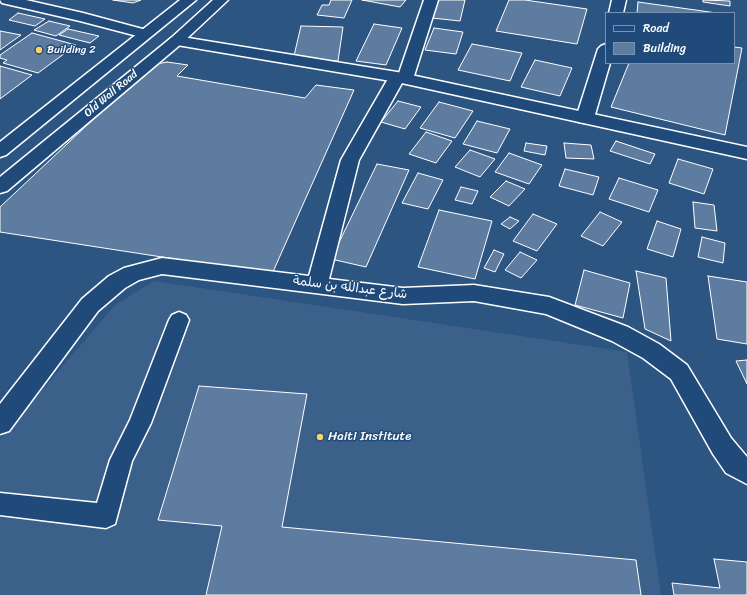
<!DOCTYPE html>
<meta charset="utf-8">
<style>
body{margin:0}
#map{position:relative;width:747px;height:595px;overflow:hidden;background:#2c5582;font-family:Sriracha,sans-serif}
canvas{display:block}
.legend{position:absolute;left:605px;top:12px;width:130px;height:52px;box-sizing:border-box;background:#1f4a7a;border:1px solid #7992af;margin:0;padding:5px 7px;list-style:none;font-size:12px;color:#fff}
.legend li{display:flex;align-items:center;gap:8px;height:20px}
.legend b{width:20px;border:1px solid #7992af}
</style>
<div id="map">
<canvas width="747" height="595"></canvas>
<ul class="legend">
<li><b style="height:5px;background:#1f4a7a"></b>Road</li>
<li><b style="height:11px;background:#5e7c9f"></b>Building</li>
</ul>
</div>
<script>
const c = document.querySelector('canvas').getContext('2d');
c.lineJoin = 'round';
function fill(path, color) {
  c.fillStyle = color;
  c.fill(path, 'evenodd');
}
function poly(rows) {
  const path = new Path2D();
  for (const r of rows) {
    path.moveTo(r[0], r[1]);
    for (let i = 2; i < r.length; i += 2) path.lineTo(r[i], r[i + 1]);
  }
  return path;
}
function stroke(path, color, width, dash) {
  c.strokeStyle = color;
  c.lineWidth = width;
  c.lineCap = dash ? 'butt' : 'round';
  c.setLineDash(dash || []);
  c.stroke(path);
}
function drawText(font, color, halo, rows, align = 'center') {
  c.font = font + ' Sriracha,"Playpen Sans Arabic",sans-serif';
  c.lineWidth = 3;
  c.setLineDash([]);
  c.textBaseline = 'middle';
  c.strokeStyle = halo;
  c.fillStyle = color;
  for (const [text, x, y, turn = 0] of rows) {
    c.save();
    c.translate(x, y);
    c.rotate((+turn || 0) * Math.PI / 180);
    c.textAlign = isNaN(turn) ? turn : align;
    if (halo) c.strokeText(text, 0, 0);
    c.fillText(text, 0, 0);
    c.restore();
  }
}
fill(poly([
 [154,281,627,352,661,595,0,595,0,439,115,305]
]), '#3b618b');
const building = poly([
 [113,0,141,0,133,3,113,0],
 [331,0,352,0,344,18,317,15,322,5,329,5,331,0],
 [362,0,406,0,400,7,362,0],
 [437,0,465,0,460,21,432,18,437,0],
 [509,0,525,0,587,9,577,44,496,31,509,0],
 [703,0,730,1,730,6,703,2,703,0],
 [638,2,717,13,637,13,638,2],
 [18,13,45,19,35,26,9,20,18,13],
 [49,21,70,26,56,36,34,30,49,21],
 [374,24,402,28,386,65,356,61,374,24],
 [301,26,343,27,338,61,293,60,301,26],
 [434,28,463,32,456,54,425,50,434,28],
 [68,29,99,36,90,43,59,35,68,29],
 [0,31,21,35,0,50,0,31],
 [32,33,76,45,38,73,3,63,7,60,0,58,0,55,32,33],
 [472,44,522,53,510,81,458,70,472,44],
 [734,47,742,48,725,135,611,107,629,63,734,63,734,47],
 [535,60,572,68,560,96,521,87,535,60],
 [167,62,188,65,177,76,305,98,316,85,354,90,272,274,0,232,0,207,151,65,167,62],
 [0,66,32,75,0,99,0,66],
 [398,101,421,107,405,129,381,122,398,101],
 [439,102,473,111,455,138,420,128,439,102],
 [477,121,510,129,497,153,463,144,477,121],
 [426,132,452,141,436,163,409,154,426,132],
 [616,141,655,154,650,164,610,151,616,141],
 [526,143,547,146,545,155,524,151,526,143],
 [564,143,591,145,594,159,566,158,564,143],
 [470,150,495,159,480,177,455,167,470,150],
 [509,153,542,165,529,184,495,172,509,153],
 [678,159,713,169,704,194,669,183,678,159],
 [377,164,409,170,366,267,331,259,377,164],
 [565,169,599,177,593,195,559,186,565,169],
 [418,173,443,180,428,209,402,203,418,173],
 [619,178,658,190,649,212,609,199,619,178],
 [506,181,525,189,509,206,490,197,506,181],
 [461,187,478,191,472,204,455,200,461,187],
 [693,202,714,205,717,231,695,228,693,202],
 [439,210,492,221,475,279,418,267,439,210],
 [600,212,622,222,603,246,581,236,600,212],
 [533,214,557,224,537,251,513,241,533,214],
 [510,217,519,221,510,229,501,224,510,217],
 [657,221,681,229,673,257,647,249,657,221],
 [702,237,725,243,723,263,698,257,702,237],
 [494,250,504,254,495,272,484,268,494,250],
 [520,252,537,260,521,278,505,270,520,252],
 [584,270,630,283,623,318,575,305,584,270],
 [636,271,666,278,671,341,645,329,636,271],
 [708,276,747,282,747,344,717,339,708,276],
 [747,360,747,384,736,361,747,360],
 [199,386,307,394,282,527,636,560,641,595,206,595,222,526,158,520,199,386],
 [714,559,747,562,747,595,674,595,672,583,720,588,714,559]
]);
fill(building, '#5e7c9f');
stroke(building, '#fff', 1);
const service = poly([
 [179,312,186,315,189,320,151,423,132,461,115,524,106,528,0,515,0,493,97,503,110,460,130,420,169,320,172,315,179,312]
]);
const minor = poly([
 [424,0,438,0,413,79,411,82,402,83,359,160,329,279,403,288,474,285,549,297,628,327,659,344,687,365,731,438,747,457,747,484,726,473,713,454,671,379,643,358,612,341,546,314,474,301,403,304,162,274,139,280,125,288,98,311,9,431,0,434,0,404,82,299,109,276,124,268,162,258,309,276,341,160,389,77,391,74,399,73,424,0],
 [612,0,626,0,623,13,609,13,612,0],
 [606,44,606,63,610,63,594,118,591,122,585,123,579,122,576,118,598,49,601,46,606,44]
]);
const secondary = poly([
 [0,0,26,0,83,13,150,31,152,34,150,37,145,38,80,21,2,3,0,0],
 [176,36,397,72,747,147,747,159,397,82,171,44,168,41,171,38,176,36]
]);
const primary = poly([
 [180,0,196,0,6,155,0,157,0,142,180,0],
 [213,0,228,0,181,44,7,191,0,193,0,177,171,38,213,0]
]);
stroke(service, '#fff', 3);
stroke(minor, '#fff', 3);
stroke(secondary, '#fff', 3);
stroke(primary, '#fff', 3);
fill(service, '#1f4a7a');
fill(minor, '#1f4a7a');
fill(secondary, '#1f4a7a');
fill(primary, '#1f4a7a');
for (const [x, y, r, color] of [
 [39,50,4,"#ffd166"],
 [320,437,4,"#ffd166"]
]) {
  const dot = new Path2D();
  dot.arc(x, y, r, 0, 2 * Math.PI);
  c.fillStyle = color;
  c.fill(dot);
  stroke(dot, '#1f4a7a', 1.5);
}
drawText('11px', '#fff', '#1f4a7a', [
 ["Building 2",47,50]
], 'left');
drawText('11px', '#fff', '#1f4a7a', [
 ["Old Wall Road",111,94,-40]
]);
drawText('13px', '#fff', '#1f4a7a', [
 ["شارع عبدالله بن سلمة",350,288,7]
]);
drawText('13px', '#fff', '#1f4a7a', [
 ["Haiti Institute",328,437]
], 'left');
</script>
